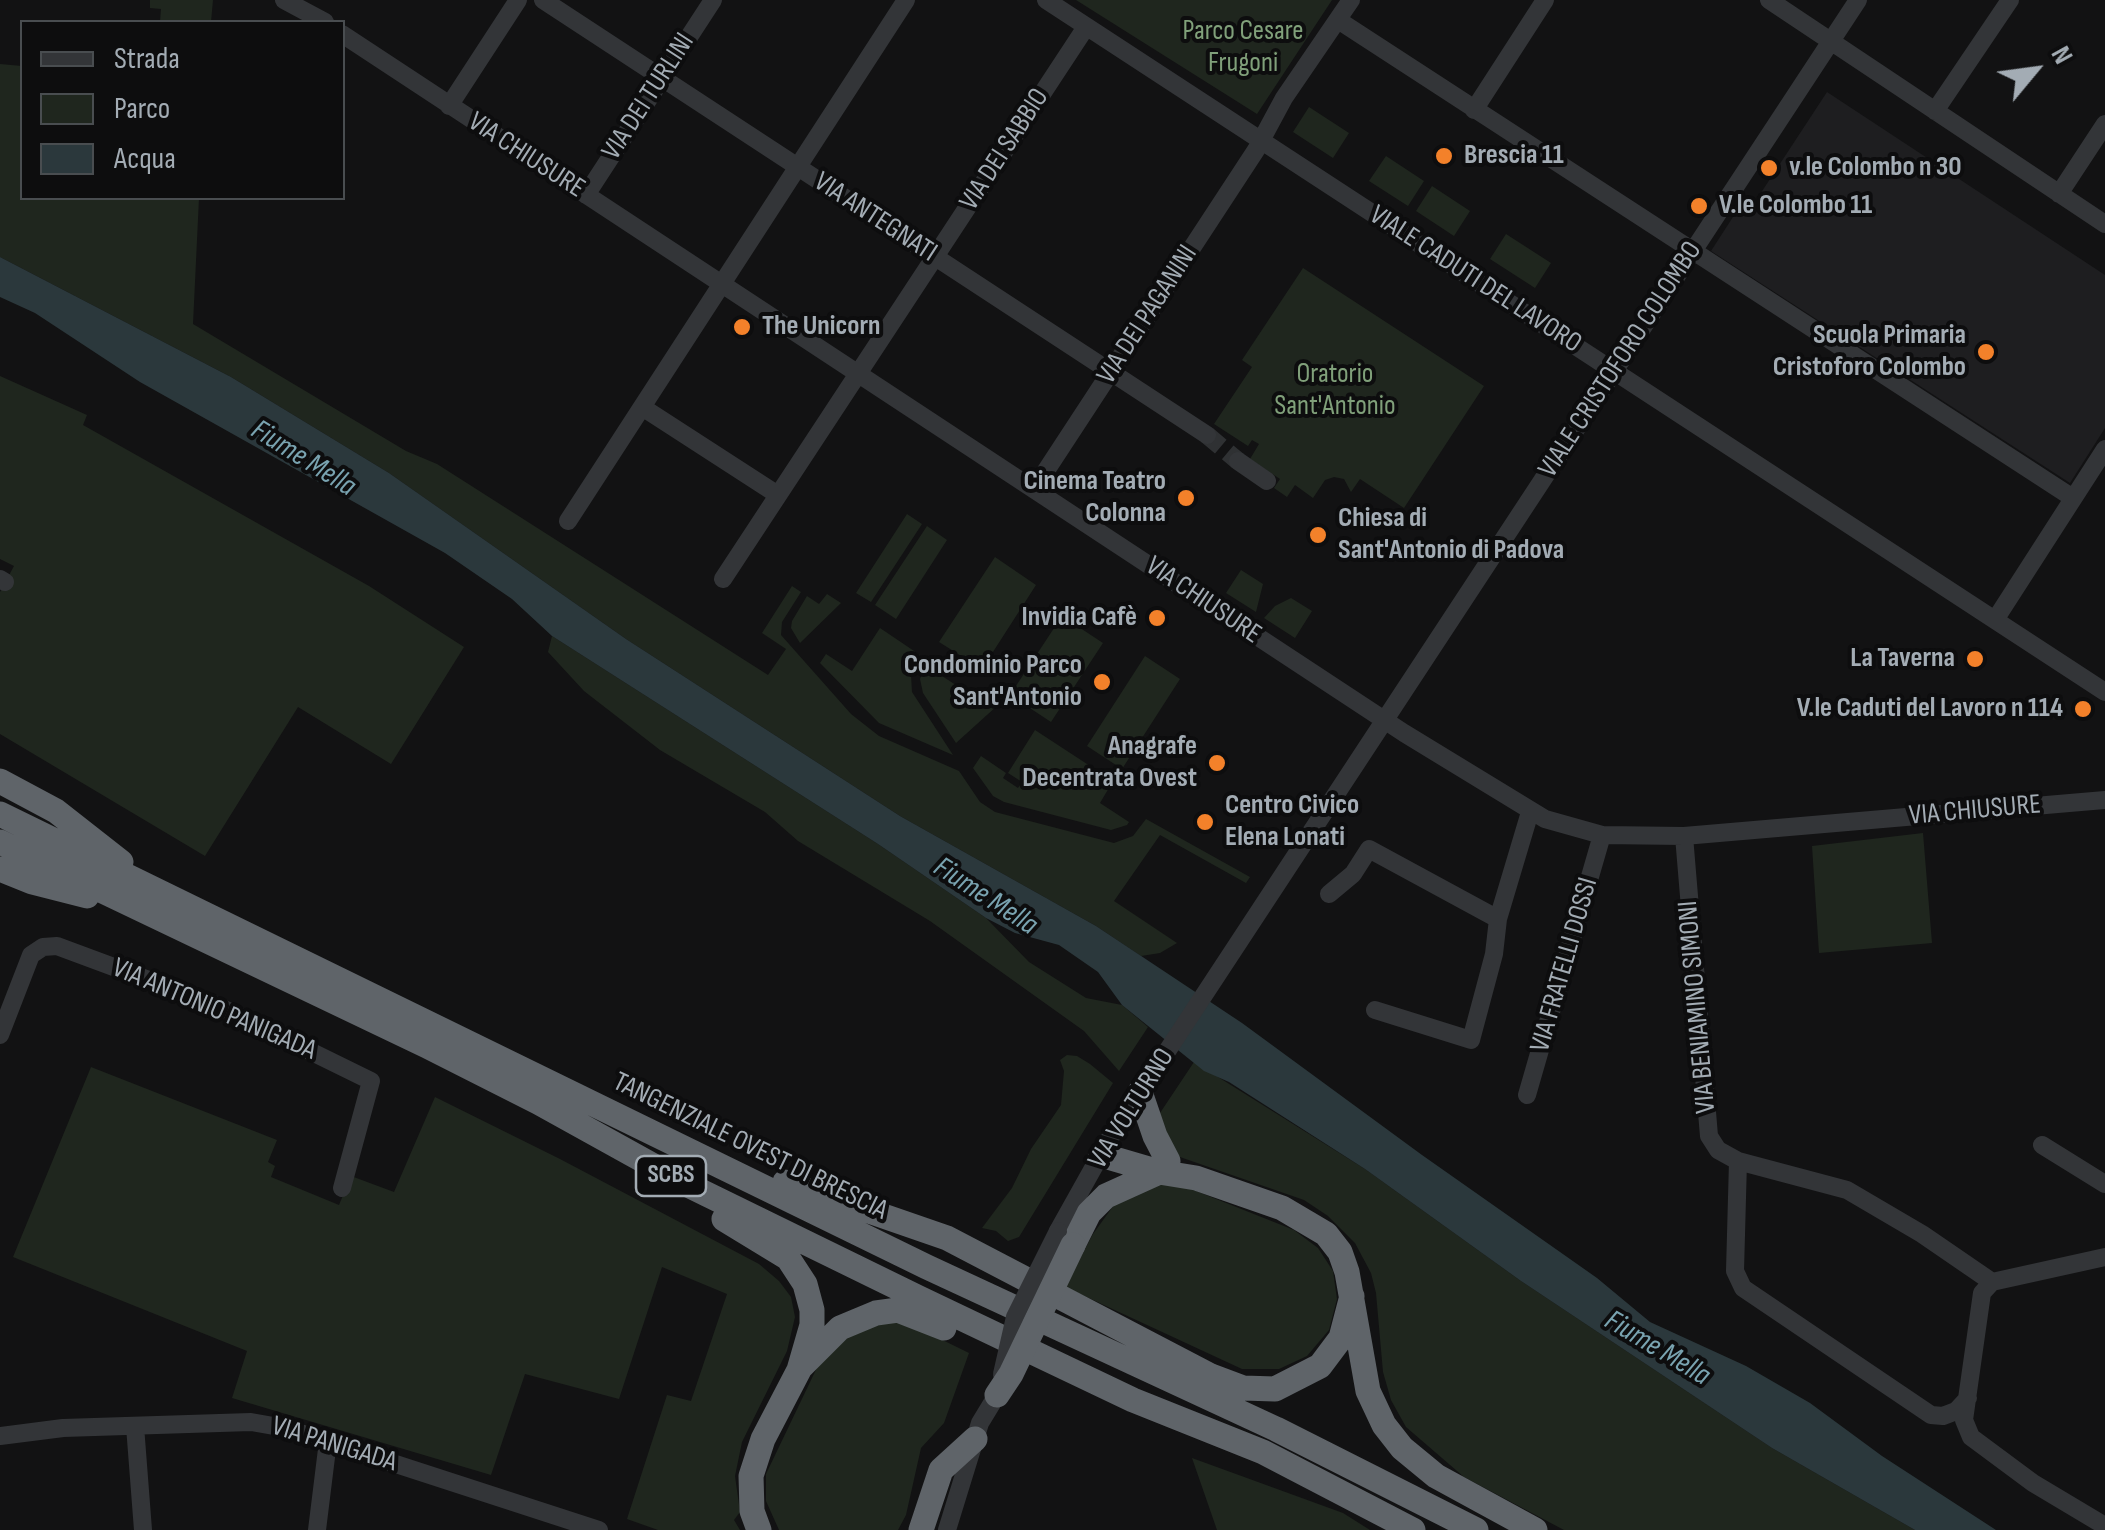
<!DOCTYPE html>
<meta charset="utf-8">
<style>
body{margin:0}
#map{position:relative;width:2105px;height:1530px;overflow:hidden;background:#121213;font-family:"Sofia Sans Condensed",sans-serif}
canvas{display:block}
.legend{position:absolute;left:20px;top:20px;width:325px;height:180px;box-sizing:border-box;background:#0d0d0e;border:2px solid #494d50;margin:0;padding:12px 18px;list-style:none;font-size:30px;color:#a3acb4}
.legend li{display:flex;align-items:center;gap:20px;height:50px}
.legend b{width:50px;border:2px solid #494d50}
.north{position:absolute;left:1985px;top:20px;width:100px;height:100px;-webkit-text-stroke:8px #0d0d0e;paint-order:stroke;rotate:61deg;font-size:28px;font-weight:700;line-height:40px;text-align:center;color:#a3acb4}
.north::after{content:'';display:block;margin:auto;width:35px;height:45px;background:#a3acb4;clip-path:polygon(50% 0,100% 100%,50% 72%,0 100%)}
</style>
<div id="map">
<canvas width="2105" height="1530"></canvas>
<ul class="legend">
<li><b style="height:12px;background:#333538"></b>Strada</li>
<li><b style="height:28px;background:#1f261e"></b>Parco</li>
<li><b style="height:28px;background:#2b383c"></b>Acqua</li>
</ul>
<div class="north">N</div>
</div>
<script>
const c = document.querySelector('canvas').getContext('2d');
c.lineJoin = 'round';
function fill(path, color) {
  c.fillStyle = color;
  c.fill(path, 'evenodd');
}
function poly(rows) {
  const path = new Path2D();
  for (const r of rows) {
    path.moveTo(r[0], r[1]);
    for (let i = 2; i < r.length; i += 2) path.lineTo(r[i], r[i + 1]);
  }
  return path;
}
function stroke(path, color, width, dash) {
  c.strokeStyle = color;
  c.lineWidth = width;
  c.lineCap = dash ? 'butt' : 'round';
  c.setLineDash(dash || []);
  c.stroke(path);
}
function drawText(font, color, halo, rows, align = 'center') {
  c.font = font + ' "Sofia Sans Condensed",sans-serif';
  c.lineWidth = 8;
  c.setLineDash([]);
  c.textBaseline = 'middle';
  c.strokeStyle = halo;
  c.fillStyle = color;
  for (const [text, x, y, turn = 0] of rows) {
    c.save();
    c.translate(x, y);
    c.rotate((+turn || 0) * Math.PI / 180);
    c.textAlign = isNaN(turn) ? turn : align;
    if (halo) c.strokeText(text, 0, 0);
    c.fillText(text, 0, 0);
    c.restore();
  }
}
fill(poly([
 [1827,92,2105,275,2105,428,2070,483,1711,251,1742,203,1751,208]
]), '#1e1e20');
fill(poly([
 [150,0,213,0,211,22,160,22,161,9,150,8],
 [1076,0,1332,0,1257,114],
 [0,64,22,66,22,198,199,198,193,324,406,451,437,464,768,675,786,649,762,633,792,586,801,592,782,622,781,635,851,714,879,736,959,771,980,802,995,812,1114,843,1133,836,1146,819,1250,877,1246,883,1160,835,1114,901,1177,943,1160,953,1141,956,1096,926,900,816,626,639,389,473,231,377,0,257],
 [1309,107,1349,133,1333,158,1293,132],
 [1386,156,1424,181,1408,206,1369,181],
 [1432,186,1470,211,1454,236,1416,211],
 [1506,234,1551,263,1535,288,1490,259],
 [1303,268,1484,386,1404,508,1360,479,1351,492,1344,479,1334,477,1325,480,1313,498,1295,485,1287,497,1274,488,1280,479,1250,459,1259,444,1252,440,1248,446,1214,424,1252,367,1242,360],
 [0,376,87,415,83,425,369,586,464,647,391,764,298,707,205,856,0,734,0,592,14,566,0,559],
 [907,514,922,524,871,602,856,593],
 [927,526,947,540,896,619,875,605],
 [995,557,1036,585,982,669,939,642],
 [1241,570,1263,584,1256,612,1226,593],
 [827,594,841,603,800,643,791,628,792,621,807,596,819,604],
 [1291,598,1312,611,1295,638,1264,618,1275,606],
 [1062,616,1103,643,1051,722,1010,695],
 [880,628,920,655,911,675,912,692,953,755,879,723,820,663,826,654,852,671],
 [552,636,878,844,986,918,1029,962,1086,998,1122,1005,1148,1027,1119,1071,1084,1031,930,921,798,841,765,812,660,750,584,691,548,652],
 [1145,656,1180,679,1122,769,1087,746],
 [925,665,979,700,982,695,998,705,956,743,923,693,920,679],
 [1035,730,1113,781,1100,803,1129,822,1127,825,1111,830,1004,802,993,796,973,768,981,756,1006,773,1003,778,1018,788,1022,782,1008,773],
 [1923,833,1932,943,1819,953,1812,846],
 [1067,1055,1077,1056,1090,1064,1113,1083,1019,1237,1008,1241,996,1231,982,1228,1012,1188,1031,1149,1061,1105,1064,1071,1060,1060],
 [1194,1062,1365,1169,1521,1281,1772,1448,1915,1530,1564,1530,1464,1477,1406,1427,1391,1400,1383,1372,1376,1293,1371,1273,1355,1243,1328,1216,1304,1200,1177,1156,1156,1119],
 [91,1067,277,1140,268,1162,275,1166,271,1177,339,1205,351,1176,394,1192,435,1097,560,1159,759,1264,779,1281,791,1297,795,1317,787,1351,742,1442,735,1476,740,1512,734,1520,740,1530,658,1530,627,1519,667,1395,691,1401,727,1294,662,1267,619,1399,525,1374,491,1475,232,1398,247,1351,13,1257],
 [1167,1184,1186,1187,1294,1230,1318,1248,1333,1271,1337,1299,1329,1330,1307,1356,1279,1369,1242,1369,1065,1287,1093,1234,1114,1205,1153,1185],
 [904,1321,969,1353,944,1423,921,1448,906,1515,898,1530,779,1530,766,1501,766,1474,823,1355,859,1326],
 [1192,1458,1343,1513,1370,1530,1217,1530]
]), '#1f261e');
fill(poly([
 [0,257,231,377,389,473,626,639,900,816,1096,926,1242,1023,1422,1155,1597,1278,1650,1322,1746,1366,1810,1403,1882,1456,1996,1530,1915,1530,1772,1448,1521,1281,1365,1169,1229,1082,1204,1071,1122,1005,1098,972,1059,945,1015,933,986,918,878,844,552,636,512,599,445,553,140,382,35,313,0,297]
]), '#2b383c');
stroke(poly([
 [1207,435,1238,461]
]), '#2f3133', 18, [18, 9]);
stroke(poly([
 [284,0,325,22],
 [543,0,1207,435],
 [1046,0,2105,692],
 [1769,0,2105,224],
 [1338,20,2073,498],
 [342,34,1404,733,1545,819,1602,835,1684,836,2105,800],
 [449,106,518,0],
 [1474,110,1545,0],
 [1935,111,2010,0],
 [2059,194,2105,124],
 [586,195,713,0],
 [642,407,778,495],
 [1238,461,1267,481],
 [1034,489,1256,150,1284,98,1351,0],
 [568,521,906,0],
 [0,579,5,582],
 [723,579,1086,27],
 [1995,620,2105,449],
 [1684,836,1709,1136,1718,1150,1738,1161,1847,1190,1922,1234,1992,1282],
 [1329,894,1353,874,1369,849,1498,919],
 [1375,1010,1471,1040,1494,954,1498,919,1530,812],
 [0,1035,31,955,43,947,57,946,216,1005,371,1081,342,1188],
 [1527,1095,1602,835],
 [2042,1145,2105,1184],
 [1738,1161,1735,1271,1743,1288,1931,1415,1943,1416,1956,1411,1968,1398],
 [1058,1231,1110,1138,1858,0],
 [2105,1257,1992,1282,1982,1293,1964,1420,1971,1437,2033,1483,2105,1526],
 [135,1426,143,1530],
 [0,1436,63,1428,251,1422,285,1428,599,1530],
 [317,1530,328,1441],
 [947,1530,980,1423,997,1395]
]), '#333538', 18);
stroke(poly([
 [0,781,56,811,121,862],
 [0,814,927,1267,1276,1429,1476,1530],
 [0,842,427,1046,538,1102,686,1184,919,1298,1133,1400,1263,1452,1413,1530],
 [0,869,32,882,87,896],
 [1140,1092,1155,1136,1168,1161],
 [1101,1155,1159,1172,1196,1178,1282,1208,1326,1234,1340,1252,1347,1272,1368,1391,1384,1425,1402,1448,1436,1476,1535,1530],
 [785,1182,947,1238,1211,1376,1243,1388,1275,1389,1320,1366,1341,1338,1352,1296],
 [724,1219,788,1258,805,1284,812,1310,812,1325,799,1370,763,1439,751,1476,752,1511,759,1530],
 [1073,1245,1089,1213,1106,1196,1159,1172],
 [802,1366,840,1328,876,1313,898,1310,944,1328],
 [921,1530,941,1470,975,1439]
]), '#5f6469', 25);
stroke(poly([
 [1002,1374,1015,1317,1058,1231]
]), '#333538', 18);
stroke(poly([
 [997,1395,1011,1374,1073,1245]
]), '#5f6469', 25);
for (const [x, y, r, color] of [
 [1444,156,10,"#f3812a"],
 [1769,168,10,"#f3812a"],
 [1699,206,10,"#f3812a"],
 [742,327,10,"#f3812a"],
 [1986,352,10,"#f3812a"],
 [1186,498,10,"#f3812a"],
 [1318,535,10,"#f3812a"],
 [1157,618,10,"#f3812a"],
 [1975,659,10,"#f3812a"],
 [1102,682,10,"#f3812a"],
 [2083,709,10,"#f3812a"],
 [1217,763,10,"#f3812a"],
 [1205,822,10,"#f3812a"]
]) {
  const dot = new Path2D();
  dot.arc(x, y, r, 0, 2 * Math.PI);
  c.fillStyle = color;
  c.fill(dot);
  stroke(dot, '#0d0d0e', 4);
}
for (const [x, y, w] of [
 [671,1176,70]
]) {
  const box = new Path2D();
  box.roundRect(x - w / 2, y - 20, w, 40, 8);
  c.fillStyle = '#0d0d0e';
  c.fill(box);
  stroke(box, '#a3acb4', 2.5);
}
drawText('bold 25px', '#a3acb4', null, [
 ["SCBS",671,1176]
]);
drawText('28px', '#80a07a', '#0d0d0e', [
 ["Parco Cesare",1243,32],
 ["Frugoni",1243,64],
 ["Oratorio",1335,375],
 ["Sant'Antonio",1335,407]
]);
drawText('28px', '#a3acb4', '#0d0d0e', [
 ["VIA DEI TURLINI",649,97,-57],
 ["VIA DEI SABBIO",1005,150,-57],
 ["VIA CHIUSURE",526,156,33],
 ["VIA ANTEGNATI",875,218,33],
 ["VIALE CADUTI DEL LAVORO",1475,280,33],
 ["VIA DEI PAGANINI",1148,315,-57],
 ["VIALE CRISTOFORO COLOMBO",1621,360,-57],
 ["VIA CHIUSURE",1203,601,34],
 ["VIA CHIUSURE",1975,811,-5],
 ["VIA FRATELLI DOSSI",1565,965,-74],
 ["VIA BENIAMINO SIMONI",1698,1007,-95],
 ["VIA ANTONIO PANIGADA",214,1010,23],
 ["VIA VOLTURNO",1132,1109,-58],
 ["TANGENZIALE OVEST DI BRESCIA",750,1147,26],
 ["VIA PANIGADA",334,1445,17]
]);
drawText('bold 28px', '#a3acb4', '#0d0d0e', [
 ["Brescia 11",1464,156,"left"],
 ["v.le Colombo n 30",1789,168,"left"],
 ["V.le Colombo 11",1719,206,"left"],
 ["The Unicorn",762,327,"left"],
 ["Scuola Primaria",1966,336],
 ["Cristoforo Colombo",1966,368],
 ["Cinema Teatro",1166,482],
 ["Colonna",1166,514],
 ["Chiesa di",1338,519,"left"],
 ["Sant'Antonio di Padova",1338,551,"left"],
 ["Invidia Cafè",1137,618],
 ["La Taverna",1955,659],
 ["Condominio Parco",1082,666],
 ["Sant'Antonio",1082,698],
 ["V.le Caduti del Lavoro n 114",2063,709],
 ["Anagrafe",1197,747],
 ["Decentrata Ovest",1197,779],
 ["Centro Civico",1225,806,"left"],
 ["Elena Lonati",1225,838,"left"]
], 'right');
drawText('italic 30px', '#79a3b0', '#0d0d0e', [
 ["Fiume Mella",303,459,32],
 ["Fiume Mella",985,897,33],
 ["Fiume Mella",1657,1349,31]
]);
</script>
